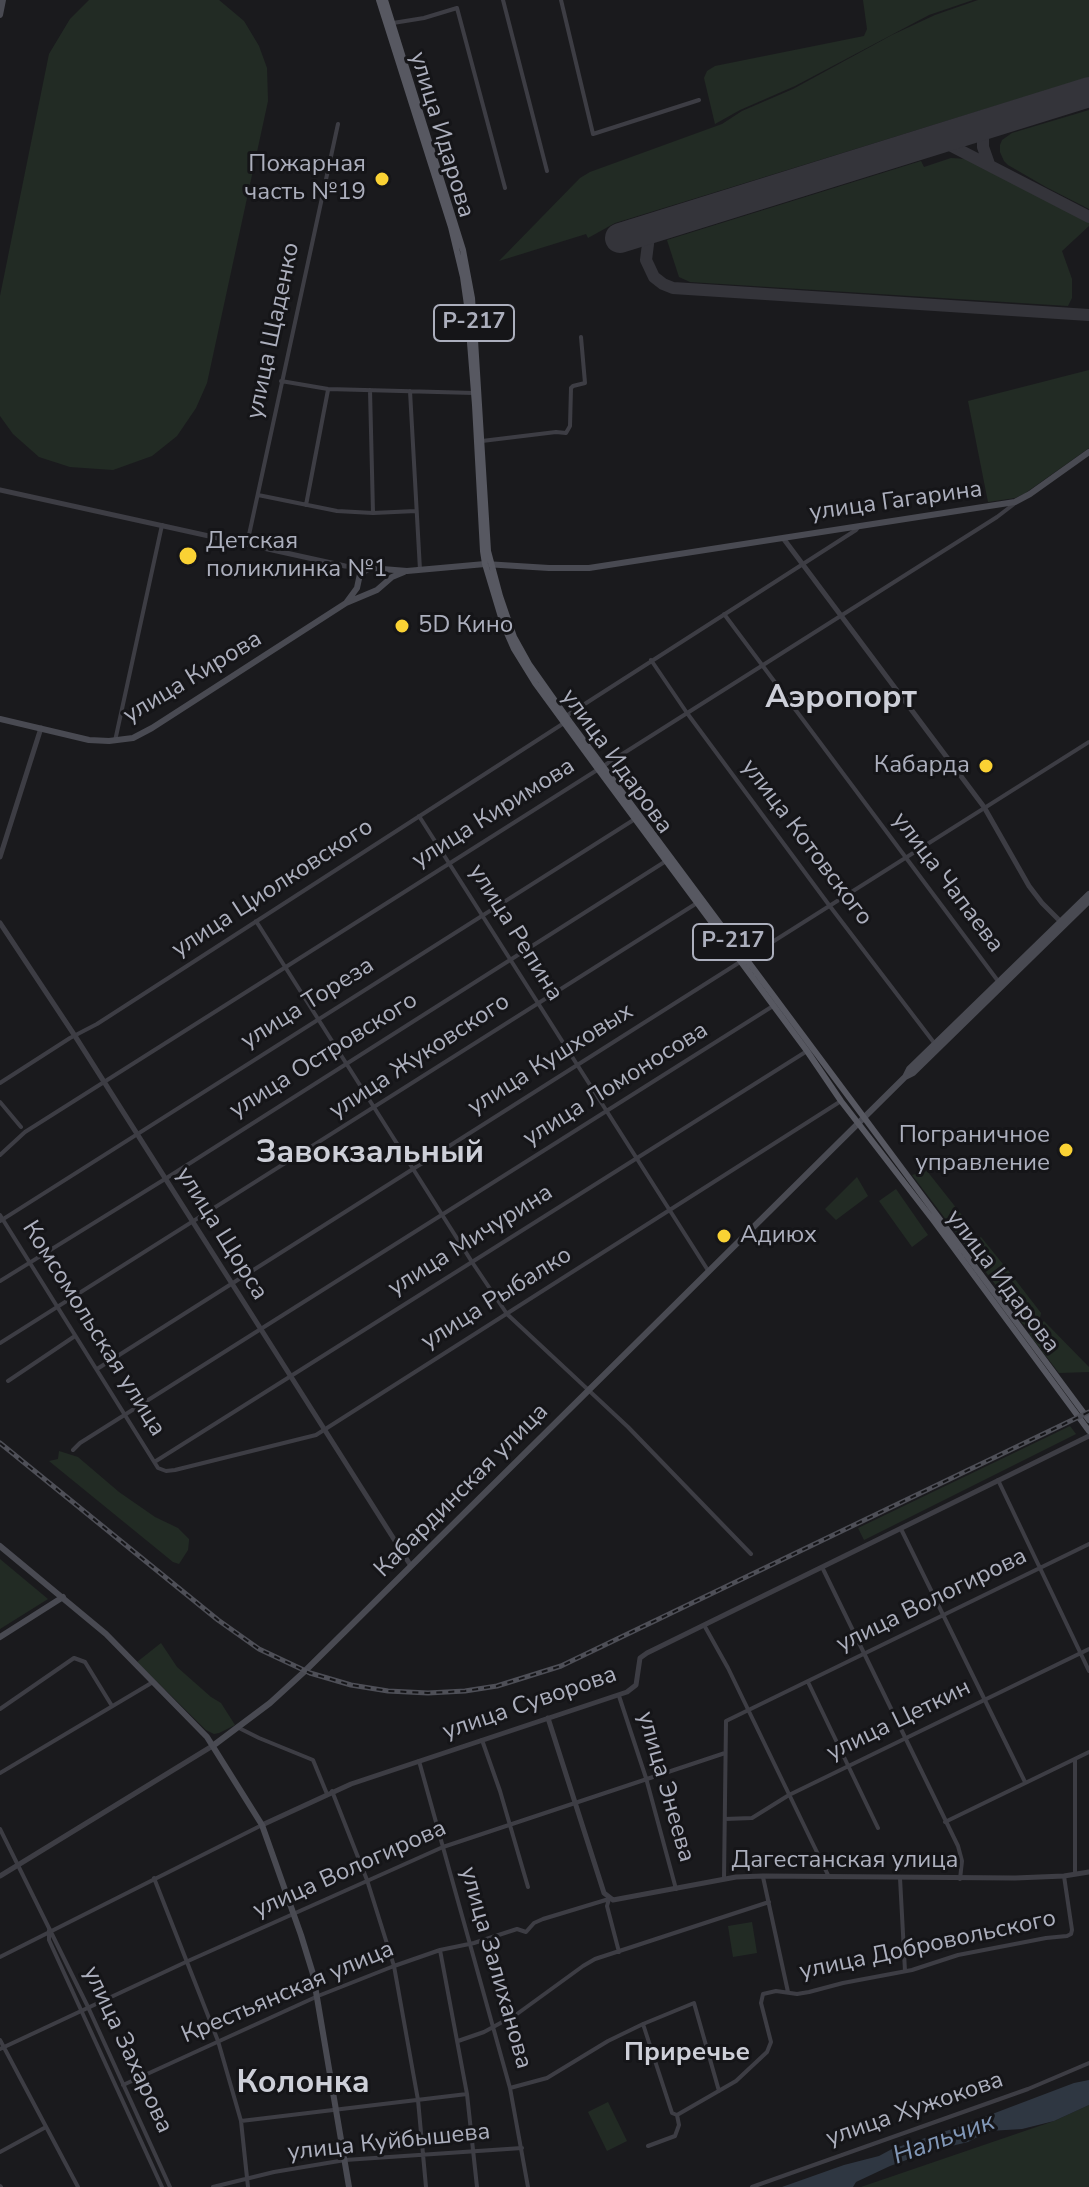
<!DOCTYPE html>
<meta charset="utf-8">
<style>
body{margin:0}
canvas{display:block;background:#1a1a1d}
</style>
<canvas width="1089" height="2187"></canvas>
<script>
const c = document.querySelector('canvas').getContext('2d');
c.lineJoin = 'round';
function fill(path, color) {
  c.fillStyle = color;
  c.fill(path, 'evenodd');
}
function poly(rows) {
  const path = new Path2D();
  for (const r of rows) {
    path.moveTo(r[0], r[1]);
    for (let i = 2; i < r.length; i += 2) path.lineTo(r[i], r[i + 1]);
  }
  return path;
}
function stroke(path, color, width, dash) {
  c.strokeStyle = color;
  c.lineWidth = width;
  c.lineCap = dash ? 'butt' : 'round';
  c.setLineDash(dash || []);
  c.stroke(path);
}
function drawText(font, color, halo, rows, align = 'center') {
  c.font = font + ' "Nunito Sans",sans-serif';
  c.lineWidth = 6;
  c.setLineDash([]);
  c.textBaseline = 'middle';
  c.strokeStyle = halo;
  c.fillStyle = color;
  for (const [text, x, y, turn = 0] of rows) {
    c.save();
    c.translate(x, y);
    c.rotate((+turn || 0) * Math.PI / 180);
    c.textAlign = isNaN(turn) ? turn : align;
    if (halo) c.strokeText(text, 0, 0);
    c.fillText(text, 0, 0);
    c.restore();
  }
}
fill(poly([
 [89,0,219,0,244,21,259,46,267,68,268,101,207,383,196,408,177,436,152,456,113,470,70,467,39,457,13,434,0,416,0,296,49,54,70,19],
 [863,0,973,0,929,15,795,86,740,110,715,124,704,78,707,71,715,66,864,36,867,29],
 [978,0,1089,0,1089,77,615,223,588,238,586,234,499,261,580,178,590,172,722,124,742,111,793,89,892,35,935,15],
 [1089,110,1089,209,1046,187,1008,165,1004,161,1000,152,1000,145,1002,140,1012,133],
 [951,158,967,159,1089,222,1089,226,1062,251,1072,279,1072,298,1068,306,690,282,679,277,667,240,921,161,924,167],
 [1089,370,1089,448,1024,494,1015,498,988,502,968,401],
 [927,1171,961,1214,974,1241,981,1237,1011,1274,998,1288,912,1175],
 [857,1177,868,1196,836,1220,825,1209],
 [896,1189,928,1235,912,1247,879,1201],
 [1014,1278,1041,1313,1039,1322,1030,1327,1023,1324,1015,1314,1001,1291],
 [1044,1321,1089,1367,1089,1372,1059,1373,1029,1334],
 [1070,1426,1076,1434,864,1540,858,1528],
 [59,1451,78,1457,119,1492,155,1517,178,1528,189,1539,189,1541,188,1550,179,1564,173,1562,49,1461,58,1459],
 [0,1559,48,1599,0,1629],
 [161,1643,177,1667,211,1697,221,1703,235,1725,219,1733,214,1734,206,1730,137,1662],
 [752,1922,757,1953,733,1957,728,1926],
 [608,2102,627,2141,607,2151,588,2112],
 [1089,2105,1089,2187,861,2187,1054,2121]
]), '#222b24');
fill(poly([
 [1089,2080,1089,2105,1054,2121,1022,2129,989,2131,968,2142,931,2151,890,2166,856,2182,853,2187,782,2187,844,2165,879,2156,892,2149,958,2127,1074,2083]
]), '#2f3742');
stroke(poly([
 [938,139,1089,217],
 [989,164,983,147,983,137,993,122],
 [666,224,657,228,649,236,646,260,654,277,663,284,673,288,1089,315]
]), '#34343a', 12);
stroke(poly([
 [620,238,1089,92]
]), '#34343a', 30);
stroke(poly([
 [503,0,547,171],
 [561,0,593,134,699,100],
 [393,23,424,18,457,8,505,188],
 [281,381,328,389,474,393],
 [370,390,373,513],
 [410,391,420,570],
 [482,441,556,432,566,433,570,426,571,388,573,386,585,383,581,337],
 [258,495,337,511,373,513,416,511],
 [306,505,328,390],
 [247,544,338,124],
 [724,614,998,981],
 [651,660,687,713,829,905,935,1044],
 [566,716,856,530,859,526],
 [115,741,162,525],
 [419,816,709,1272],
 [256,921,472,1262,507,1314,628,1427,751,1554],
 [747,958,1089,742],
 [0,1083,70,1038,97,1024,564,723],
 [0,1102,21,1127],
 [0,1155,25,1132,997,517,1014,504],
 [0,1215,158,1468,166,1471,175,1470,316,1435,841,1101],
 [0,1221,635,819],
 [0,1281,165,1179,666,861],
 [0,1343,697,903],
 [97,1369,740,962],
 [8,1381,75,1336],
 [73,1450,80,1443,773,1006],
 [156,1461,807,1051],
 [998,1480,1089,1671],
 [901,1529,1025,1782],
 [822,1567,958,1846,962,1861,960,1879],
 [704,1625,728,1668,829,1877],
 [808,1682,878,1828],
 [619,1696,646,1778,676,1889],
 [0,1709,74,1658,85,1662,112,1706],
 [239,1728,259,1738,313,1760,327,1794],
 [482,1740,500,1791,528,1887],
 [1075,1759,1075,1874],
 [419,1761,510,2088,528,2187],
 [0,1773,153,1682],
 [332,1791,367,1880,394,1966,418,2100,426,2187],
 [725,1819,752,1818,789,1795,1089,1649],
 [945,1822,1089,1752],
 [0,1829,88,2007,170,2187],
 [763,1877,788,1992],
 [154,1878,218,2041,241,2121,248,2187],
 [900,1878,905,1971],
 [724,1879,726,1721,1089,1544],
 [49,1930,49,1940,162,2187],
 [440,1950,467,2094,477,2187],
 [0,1957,262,1825],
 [643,2024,672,2113,677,2115],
 [0,2040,78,2187],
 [458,2041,484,2032,517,2014,583,1966,595,1959,769,1902],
 [0,2049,188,1961,443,1847,725,1753],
 [123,2085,318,1996,394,1966,440,1950,474,1943,517,1929,526,1932,534,1923,543,1919,609,1899,607,1906,619,1952],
 [510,2088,547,2078,608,2041,643,2024,694,2003,719,2091],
 [241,2121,467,2094],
 [648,2146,675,2136,679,2125,677,2115,736,2081,767,2052,771,2042,761,2003,763,1994,776,1991,797,1994,809,1992,843,1983,912,1970,958,1955,1046,1938,1067,1936,1071,1934,1072,1930,1064,1876],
 [0,2152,46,2127],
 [0,2186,1,2187],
 [213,2187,274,2172,345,2160,522,2148],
 [752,2187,1028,2089,1089,2063]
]), '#3d3d44', 4);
stroke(poly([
 [0,490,345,566,370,568],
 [783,538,984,807,1029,886,1042,903,1063,924],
 [0,857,41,728],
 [0,923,75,1036,411,1566],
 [548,1718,604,1893,613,1900,736,1877,763,1876,1015,1878,1064,1876,1089,1872],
 [262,1825,351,1784,627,1692,636,1685,640,1658,647,1653,1089,1436],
 [0,1876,214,1745]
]), '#3d3d44', 5);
stroke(poly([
 [0,15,3,0],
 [346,603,357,588,360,574,370,568,407,571,485,564,549,568,589,568,1015,502,1030,494,1089,452],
 [0,719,89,740,109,741,133,738,152,728,346,603,377,590,392,577,404,572],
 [905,1077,909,1069,1089,894],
 [0,1546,106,1634,207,1737,262,1825,301,1935,313,1974,349,2187],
 [0,1637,63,1597],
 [214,1745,270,1703,305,1671,905,1077,913,1073,1089,901]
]), '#494a52', 6);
stroke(poly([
 [379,0,451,227,463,277,467,305,475,405,483,551,485,564,503,624,514,649,535,683,592,761,807,1051,841,1101,933,1220,1089,1431],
 [385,0,463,250,472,298,475,340,488,551,500,596,514,637,529,664,570,722,1089,1420]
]), '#575861', 6);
const rail = poly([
 [0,1443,218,1620,259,1649,310,1673,351,1685,388,1691,428,1693,465,1691,497,1686,561,1666,1089,1412]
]);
stroke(rail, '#4e4f57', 5);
stroke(rail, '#151518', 2, [6]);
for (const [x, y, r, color] of [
 [382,179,8,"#fad234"],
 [188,556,10,"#fad234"],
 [402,626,8,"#fad234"],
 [986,766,8,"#fad234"],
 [1066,1150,8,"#fad234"],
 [724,1236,8,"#fad234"]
]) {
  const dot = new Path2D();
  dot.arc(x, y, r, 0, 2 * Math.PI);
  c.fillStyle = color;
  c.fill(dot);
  stroke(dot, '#151518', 3);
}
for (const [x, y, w] of [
 [474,323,80],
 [733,942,80]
]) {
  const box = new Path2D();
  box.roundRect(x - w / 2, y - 18, w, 36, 6);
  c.fillStyle = '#151518';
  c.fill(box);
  stroke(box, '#acafbd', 2);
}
drawText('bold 22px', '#acafbd', null, [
 ["Р-217",474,323],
 ["Р-217",733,942]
]);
drawText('24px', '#acafbd', '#151518', [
 ["улица Идарова",441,135,73],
 ["улица Щаденко",274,331,-78],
 ["улица Гагарина",896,502,-8],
 ["улица Кирова",193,678,-31],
 ["улица Идарова",616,762,54],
 ["улица Киримова",494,814,-32],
 ["улица Котовского",806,843,53],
 ["улица Чапаева",947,883,53],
 ["улица Циолковского",273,889,-33],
 ["улица Репина",515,933,58],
 ["улица Тореза",308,1004,-32],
 ["улица Островского",324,1056,-32],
 ["улица Жуковского",420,1057,-33],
 ["улица Кушховых",551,1060,-32],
 ["улица Ломоносова",616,1085,-32],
 ["улица Щорса",221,1234,58],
 ["улица Мичурина",471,1241,-32],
 ["улица Идарова",1002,1282,53],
 ["улица Рыбалко",497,1299,-32],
 ["Комсомольская улица",93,1329,58],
 ["Кабардинская улица",462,1491,-45],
 ["улица Вологирова",932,1601,-26],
 ["улица Суворова",530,1704,-19],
 ["улица Цеткин",899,1721,-26],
 ["улица Энеева",665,1787,74],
 ["Дагестанская улица",845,1861],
 ["улица Вологирова",350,1870,-24],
 ["улица Добровольского",928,1946,-12],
 ["улица Залиханова",495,1968,74],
 ["Крестьянская улица",288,1993,-23],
 ["улица Захарова",127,2050,65],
 ["улица Хужокова",915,2110,-19],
 ["улица Куйбышева",389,2143,-6]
]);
drawText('24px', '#acafbd', '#151518', [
 ["Пожарная",366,165],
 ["часть №19",366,193],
 ["Детская",206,542,"left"],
 ["поликлинка №1",206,570,"left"],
 ["5D Кино",418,626,"left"],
 ["Кабарда",970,766],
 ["Пограничное",1050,1136],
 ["управление",1050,1164],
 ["Адиюх",740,1236,"left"]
], 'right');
drawText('bold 26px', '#cdcfd8', '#151518', [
 ["Приречье",687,2054]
]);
drawText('italic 26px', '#8298b8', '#151518', [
 ["Нальчик",944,2140,-20]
]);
drawText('bold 32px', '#cdcfd8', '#151518', [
 ["Аэропорт",841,699],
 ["Завокзальный",370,1154],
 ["Колонка",303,2084]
]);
</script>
